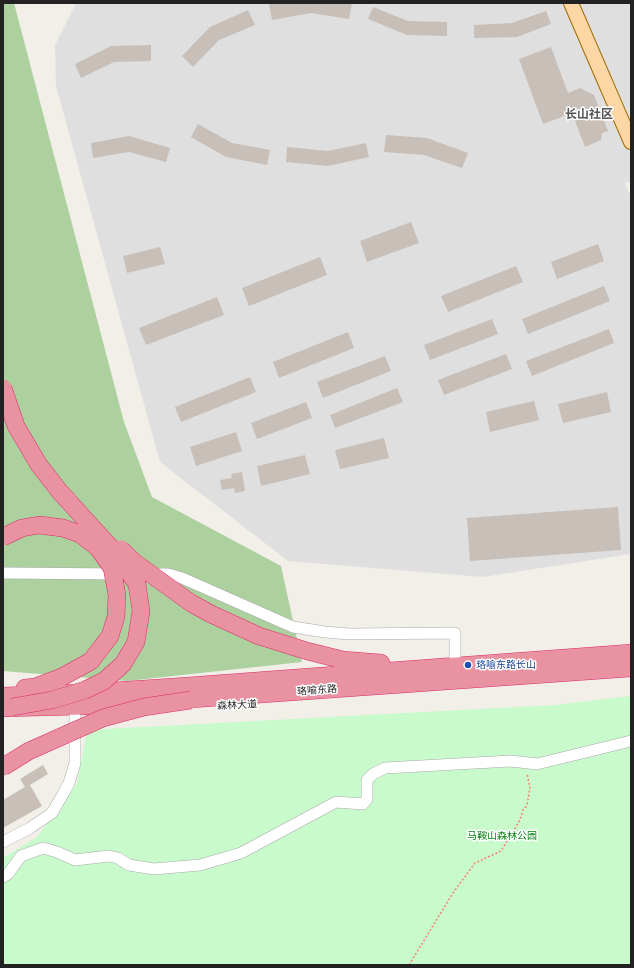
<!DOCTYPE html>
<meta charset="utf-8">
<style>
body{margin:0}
#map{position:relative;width:634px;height:968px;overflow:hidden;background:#f2efe9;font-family:Ubuntu,sans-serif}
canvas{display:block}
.frame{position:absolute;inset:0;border:4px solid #222;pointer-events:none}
</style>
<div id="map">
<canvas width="634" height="968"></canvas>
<div class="frame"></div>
</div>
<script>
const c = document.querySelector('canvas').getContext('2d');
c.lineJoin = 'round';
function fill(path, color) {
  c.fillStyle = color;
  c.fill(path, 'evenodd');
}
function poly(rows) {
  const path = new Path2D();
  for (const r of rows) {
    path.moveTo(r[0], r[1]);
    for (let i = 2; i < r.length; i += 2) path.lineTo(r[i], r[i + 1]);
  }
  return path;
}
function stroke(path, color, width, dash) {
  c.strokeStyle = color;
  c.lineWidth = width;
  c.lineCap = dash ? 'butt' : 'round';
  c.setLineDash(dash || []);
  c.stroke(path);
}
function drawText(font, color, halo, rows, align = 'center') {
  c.font = font + ' Ubuntu,"Noto Sans SC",sans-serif';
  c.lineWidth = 3;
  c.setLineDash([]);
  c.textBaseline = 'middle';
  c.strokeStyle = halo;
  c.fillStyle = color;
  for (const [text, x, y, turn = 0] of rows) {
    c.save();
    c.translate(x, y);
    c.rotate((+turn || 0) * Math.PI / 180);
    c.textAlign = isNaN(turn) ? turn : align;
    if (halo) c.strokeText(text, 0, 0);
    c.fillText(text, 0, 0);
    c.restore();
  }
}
fill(poly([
 [76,3,631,3,631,181,625,183,631,197,631,554,483,577,288,561,160,462,56,86,55,45]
]), '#e0dfdf');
fill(poly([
 [3,3,14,3,124,422,152,497,281,566,302,662,127,681,3,671]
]), '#add19e');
fill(poly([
 [631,696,631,965,3,965,3,858,37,837,77,783,87,730,555,705]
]), '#c8facc');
fill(poly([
 [276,3,352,3,349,19,311,13,272,20,269,4],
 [373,7,408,21,447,22,447,36,407,35,368,19],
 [248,10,255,25,219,40,193,67,182,56,210,27],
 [546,11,551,24,517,37,474,38,474,25,512,23],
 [151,45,151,61,114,62,81,78,75,64,111,46],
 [551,47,568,93,580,88,594,95,608,131,602,133,601,140,585,147,572,113,543,124,519,59],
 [198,124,232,143,270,150,267,165,226,157,191,137],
 [386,135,427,138,468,153,462,168,424,155,384,152],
 [129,136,170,148,166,162,129,152,93,158,91,143],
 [366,143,369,157,328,166,286,162,287,147,328,151],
 [411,222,419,243,367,262,360,241],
 [598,244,604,261,557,279,551,262],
 [160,247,165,264,127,273,123,256],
 [320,257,327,275,249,306,242,288],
 [516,266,523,282,448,312,441,296],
 [604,286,610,301,528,334,522,319],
 [217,297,224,315,146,345,139,328],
 [492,319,498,334,430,360,424,345],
 [609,329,614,343,532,376,526,361],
 [348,332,354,348,279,378,273,362],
 [506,354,512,369,444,395,438,380],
 [385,356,391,371,323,398,317,382],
 [250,377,256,392,181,422,175,407],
 [397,388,403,402,335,428,330,415],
 [607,392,611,412,563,423,558,404],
 [534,401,539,420,490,432,486,412],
 [306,402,312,418,257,439,251,423],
 [236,432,242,451,196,466,190,447],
 [384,438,389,458,340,469,335,450],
 [305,455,310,474,261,486,257,466],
 [242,472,245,491,235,493,234,488,222,490,220,480,232,478,231,474],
 [618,507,621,550,470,561,467,518],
 [43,765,48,774,30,785,42,806,3,828,3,800,25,787,20,779]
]), '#c7bfb8');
const minor = poly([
 [3,573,120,574],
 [151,574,168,574,182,578,293,627,325,632,349,634,455,633,455,666],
 [3,842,30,828,52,813,63,794,69,783,75,763,75,715],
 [3,877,8,874,21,856,43,848,57,852,75,860,109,856,118,858,129,865,154,869,200,865,241,853,336,802,363,804,367,799,367,780,373,774,385,768,511,761,537,764,631,741]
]);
const major = poly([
 [571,3,631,142]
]);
const highway = poly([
 [211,614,259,636,307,651,343,660,381,663],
 [25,688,35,687,62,677,91,661,110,636,116,617],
 [3,696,83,693,188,686,631,653],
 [177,700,631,668],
 [3,708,84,706,149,702]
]);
stroke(minor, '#a9a9a9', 12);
stroke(major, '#a06b00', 16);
stroke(highway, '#dc2a67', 18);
stroke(poly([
 [409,965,453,893,475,863,501,851,520,820,523,810,527,805,530,788,527,773]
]), '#fa8072', 1.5, [2, 2]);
stroke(minor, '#fff', 11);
stroke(major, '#fcd6a4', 14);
stroke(highway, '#e892a2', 17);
const highwayBridge = poly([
 [3,388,16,426,39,465,60,492,68,500],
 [3,537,22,528,39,525,63,528,80,534,98,548,112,568,117,595,116,617],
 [121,549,134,562,191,603,211,614],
 [12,707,52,700,85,690,104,681,123,664,136,642,141,611,137,584,114,551,60,492],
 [3,767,29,751,103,718,144,707,191,700]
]);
stroke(highwayBridge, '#dc2a67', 18, []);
stroke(highwayBridge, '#e892a2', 17);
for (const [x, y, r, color] of [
 [468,665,4,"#1a4fb4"]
]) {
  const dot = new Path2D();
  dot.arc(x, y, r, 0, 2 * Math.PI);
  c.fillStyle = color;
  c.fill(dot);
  stroke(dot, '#fff', 1.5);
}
drawText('10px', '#164399', '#fff', [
 ["珞喻东路长山",476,665]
], 'left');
drawText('10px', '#222', '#fff', [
 ["珞喻东路",317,690,-4],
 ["森林大道",237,705,-3]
]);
drawText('10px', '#0c8416', '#fff', [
 ["马鞍山森林公园",502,836]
]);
drawText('bold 12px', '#555', '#fff', [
 ["长山社区",589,114]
]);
</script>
